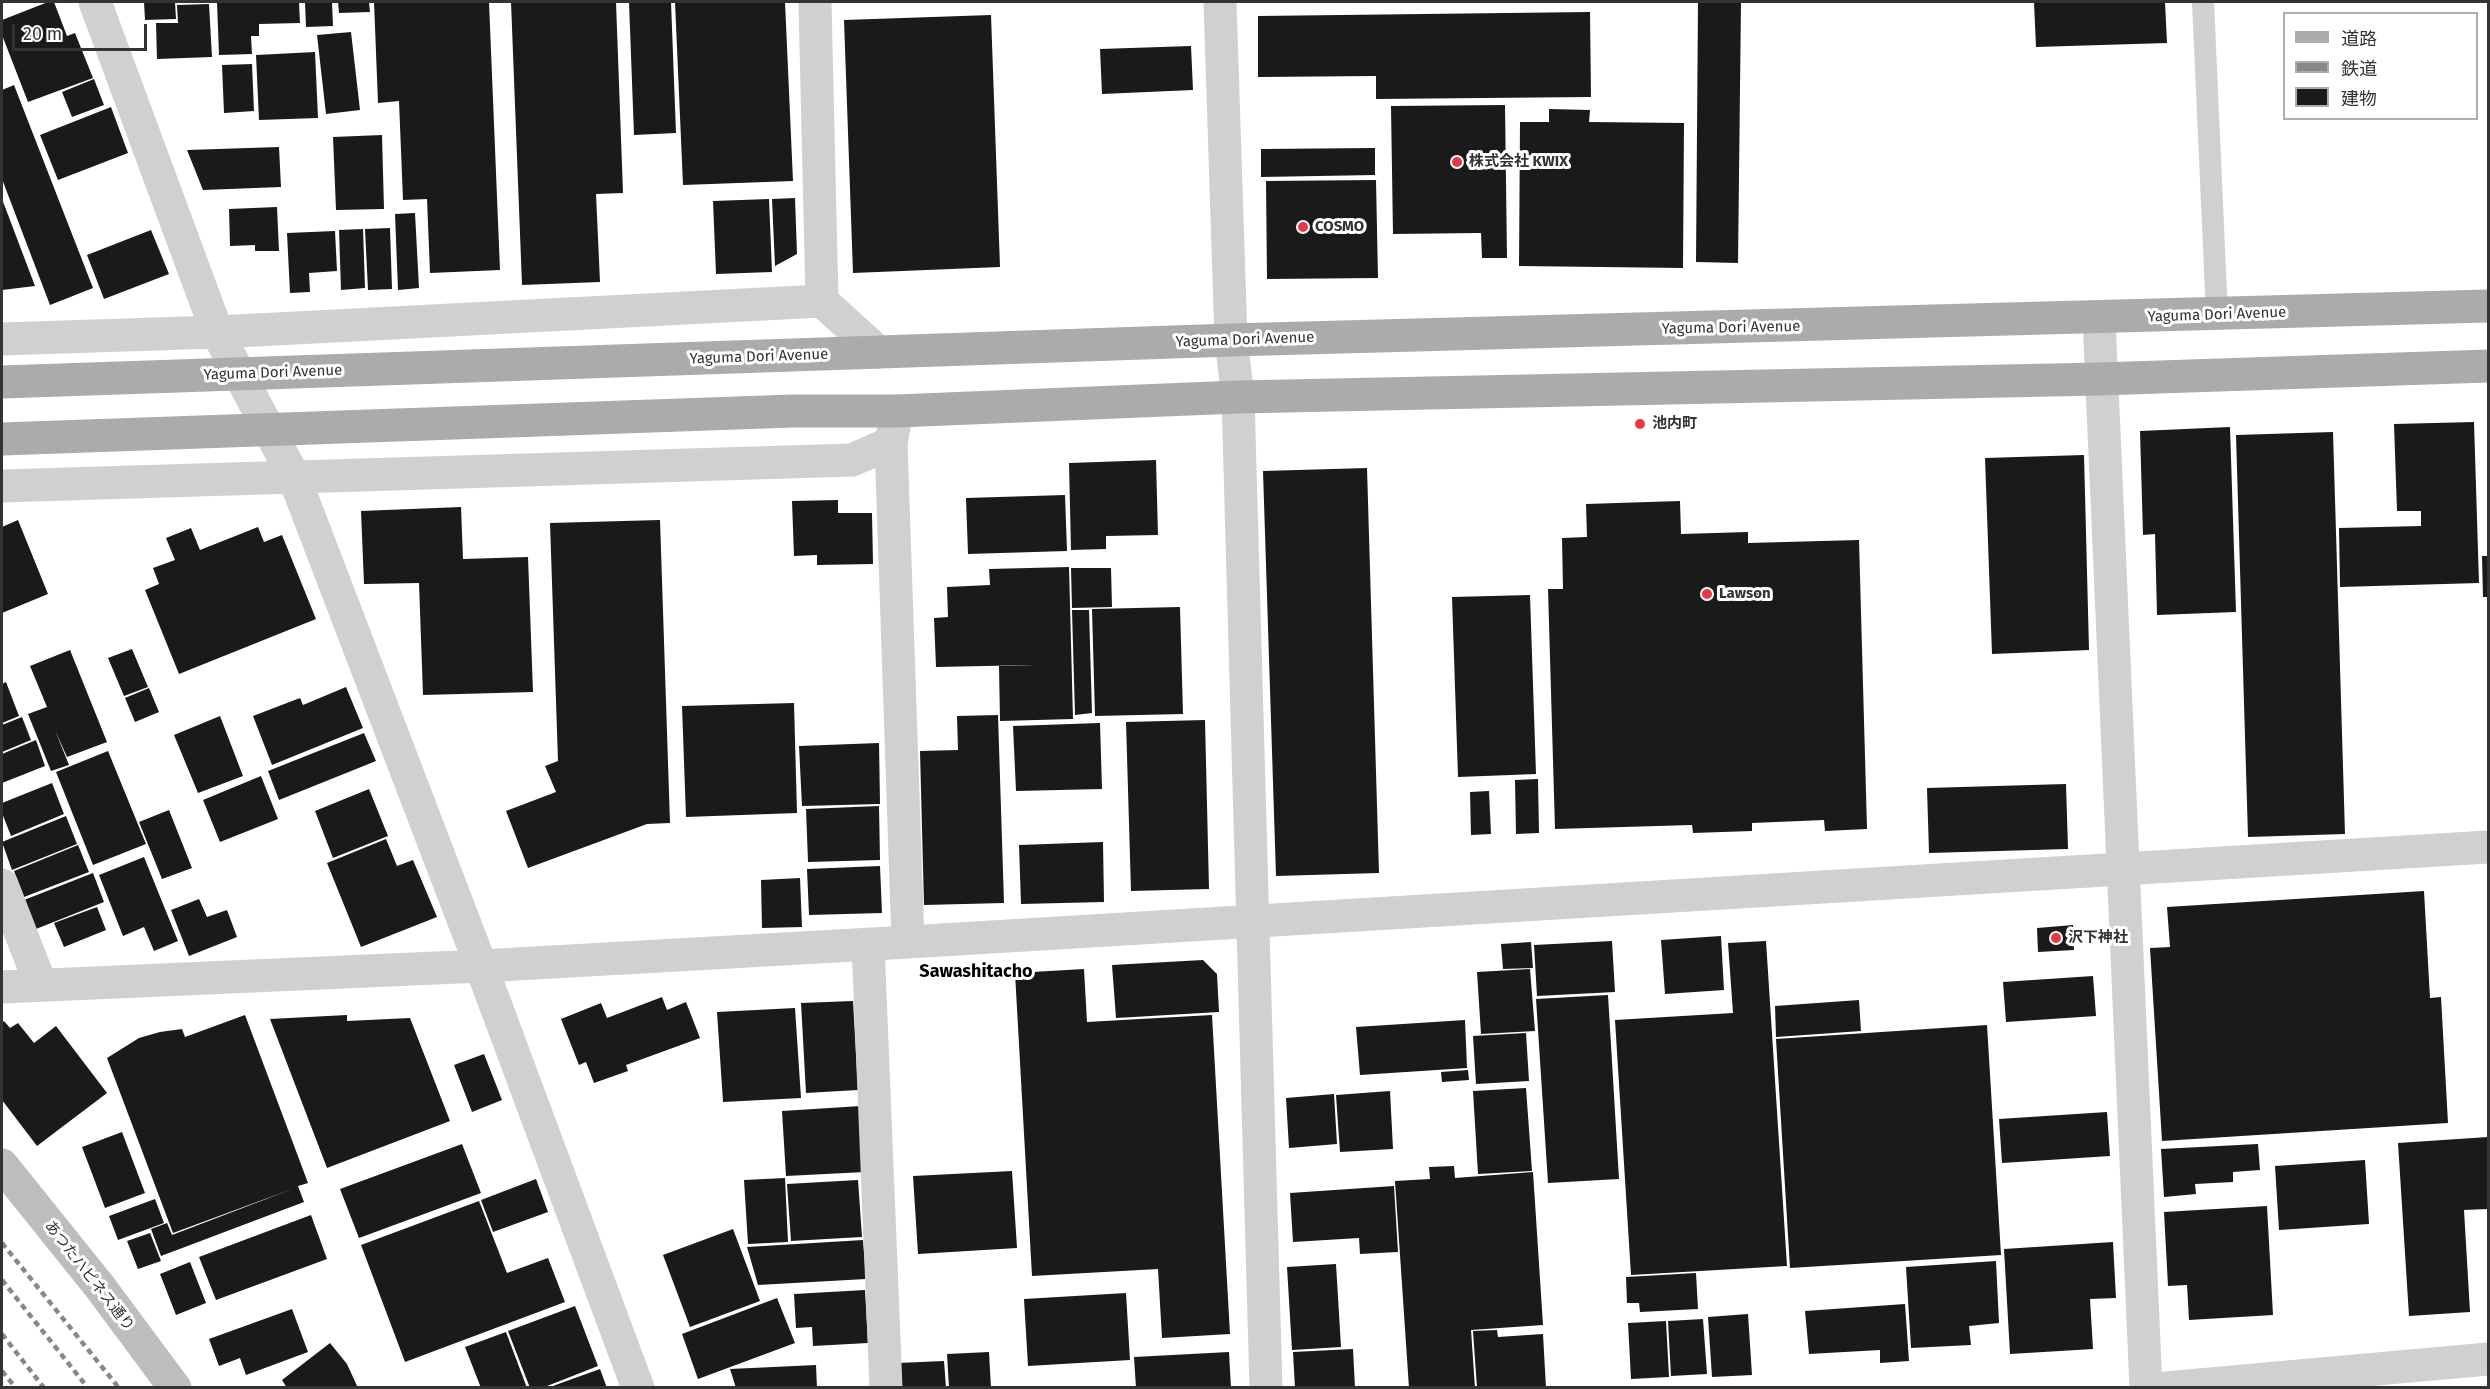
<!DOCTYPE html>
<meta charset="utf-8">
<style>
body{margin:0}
#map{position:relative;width:2490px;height:1389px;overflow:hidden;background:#fff;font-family:"Fira Sans","Noto Sans JP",sans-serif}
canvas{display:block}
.frame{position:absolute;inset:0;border:3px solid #333;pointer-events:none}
.legend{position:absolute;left:2283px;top:12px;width:195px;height:108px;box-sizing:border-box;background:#fff;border:2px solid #adadad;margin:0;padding:8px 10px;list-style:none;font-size:18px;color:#333}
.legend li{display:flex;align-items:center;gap:12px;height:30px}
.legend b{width:30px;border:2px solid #adadad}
.scale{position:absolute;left:12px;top:24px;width:135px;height:27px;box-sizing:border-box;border:3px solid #333;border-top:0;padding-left:8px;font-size:18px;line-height:21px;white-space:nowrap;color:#333;-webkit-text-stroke:4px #fff;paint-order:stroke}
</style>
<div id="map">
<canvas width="2490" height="1389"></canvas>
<div class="frame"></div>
<ul class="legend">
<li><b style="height:8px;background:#ababab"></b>道路</li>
<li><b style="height:8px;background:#888"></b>鉄道</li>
<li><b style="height:16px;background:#1a1a1a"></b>建物</li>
</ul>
<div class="scale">20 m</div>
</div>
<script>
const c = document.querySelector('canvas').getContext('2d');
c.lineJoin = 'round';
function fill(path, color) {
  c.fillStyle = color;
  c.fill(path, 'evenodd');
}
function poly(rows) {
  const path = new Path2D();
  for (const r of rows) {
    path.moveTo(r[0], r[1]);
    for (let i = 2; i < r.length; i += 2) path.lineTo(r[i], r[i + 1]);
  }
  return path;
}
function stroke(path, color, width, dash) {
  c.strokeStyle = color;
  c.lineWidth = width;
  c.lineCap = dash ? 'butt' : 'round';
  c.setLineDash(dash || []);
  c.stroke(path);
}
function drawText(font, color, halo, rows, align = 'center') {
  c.font = font + ' "Fira Sans","Noto Sans JP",sans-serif';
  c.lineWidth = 6;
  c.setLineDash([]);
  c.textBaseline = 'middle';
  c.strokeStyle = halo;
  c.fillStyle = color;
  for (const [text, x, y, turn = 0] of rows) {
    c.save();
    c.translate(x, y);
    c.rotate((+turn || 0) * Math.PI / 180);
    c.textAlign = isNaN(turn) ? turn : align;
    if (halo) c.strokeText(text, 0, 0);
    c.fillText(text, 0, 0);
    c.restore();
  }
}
fill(poly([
 [48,2,54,2,67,36,75,33,93,78,28,102,2,35,2,20],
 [144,2,175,2,176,19,145,20],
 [217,2,299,2,300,23,259,24,259,36,251,36,252,54,219,55],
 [305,2,332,2,333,26,306,27],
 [338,2,369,2,370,12,339,13],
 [374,2,489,2,500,270,430,273,427,199,403,200,399,101,378,103],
 [511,2,616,2,623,193,596,194,600,282,522,285],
 [629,2,671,2,676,133,634,135],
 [675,2,785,2,793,181,683,185],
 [1698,2,1741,2,1738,263,1696,262],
 [2034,2,2165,2,2167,43,2036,47],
 [209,4,212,57,157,59,156,23,178,23,177,5],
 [1590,12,1591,97,1376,99,1376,76,1258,77,1258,16],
 [991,15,1000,267,853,273,844,20],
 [351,32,360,110,326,114,317,35],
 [1191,46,1193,90,1102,94,1100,49],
 [315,52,318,118,259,120,256,55],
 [252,64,254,111,224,113,222,65],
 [94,79,104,105,72,117,62,92],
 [14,85,93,288,50,305,2,179,2,90],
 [1505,105,1507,258,1482,258,1481,233,1393,234,1391,106],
 [111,107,128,153,58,180,40,135],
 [1549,109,1590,110,1589,122,1684,123,1683,268,1519,266,1520,122,1549,122],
 [382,135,384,209,336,210,333,137],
 [279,147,281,187,203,190,187,150],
 [1375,148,1375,175,1261,177,1261,149],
 [1376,180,1378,278,1267,279,1266,181],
 [795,198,797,254,775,266,772,199],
 [2,199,35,286,2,290],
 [769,199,772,272,716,274,713,201],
 [277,207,279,251,255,251,255,245,230,246,229,209],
 [415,213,419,288,398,290,395,214],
 [390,228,392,289,368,290,365,229],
 [363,229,365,288,341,290,339,230],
 [151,230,169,274,104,299,87,255],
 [335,231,337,271,309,273,310,292,290,293,287,233],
 [2474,422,2479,583,2340,587,2339,528,2421,526,2421,511,2397,511,2394,424],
 [2230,427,2236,612,2157,615,2155,534,2143,535,2140,431],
 [2333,432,2345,834,2248,837,2236,435],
 [2084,455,2089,650,1992,654,1985,458],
 [1156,460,1158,535,1106,536,1106,549,1071,550,1069,463],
 [1367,468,1379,873,1276,876,1263,471],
 [1065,495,1067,551,968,554,966,498],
 [838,500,838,513,872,513,873,564,817,565,817,555,794,556,792,501],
 [1680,501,1681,534,1748,532,1748,543,1859,540,1867,829,1825,831,1824,820,1752,823,1752,831,1693,833,1692,825,1555,829,1548,589,1563,589,1562,538,1587,537,1586,504],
 [461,507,463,559,528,557,533,692,423,695,419,583,364,584,361,511],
 [18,520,48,594,2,613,2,527],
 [660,520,670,823,647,824,528,868,506,811,556,792,545,766,558,761,550,523],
 [258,527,264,542,282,535,316,619,179,674,145,590,159,584,153,568,175,560,166,538,191,528,200,550],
 [2482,556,2488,556,2488,597,2483,597],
 [1069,567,1073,719,1000,721,999,666,1034,665,936,667,934,618,948,617,947,587,990,585,989,569],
 [1071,568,1111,568,1112,607,1072,608],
 [1530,595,1536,774,1458,777,1452,597],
 [1180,607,1183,714,1095,716,1092,609],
 [1072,610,1089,610,1092,713,1075,715],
 [132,649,148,687,124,696,108,658],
 [70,650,107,742,67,757,55,730,69,765,51,771,28,714,47,707,30,666],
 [6,682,19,716,2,723,2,684],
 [346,687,363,728,272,765,253,716,300,698,303,705],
 [149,688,159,712,135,722,125,698],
 [794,703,797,813,686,817,682,706],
 [998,715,1004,903,924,905,920,751,958,750,957,716],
 [220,716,243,776,198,793,174,735],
 [22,717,31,740,2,752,2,725],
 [1205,720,1209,889,1131,891,1126,722],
 [1100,723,1102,789,1016,791,1013,726],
 [364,733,376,761,279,800,268,771],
 [36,740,45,766,2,783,2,754],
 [879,743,880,804,802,806,799,746],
 [108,751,146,844,93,865,56,772],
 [261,776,278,819,220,842,203,800],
 [1538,779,1539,833,1516,834,1515,780],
 [52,783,64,814,11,836,2,813,2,803],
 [2066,784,2068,849,1929,853,1927,788],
 [369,789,388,836,333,858,315,811],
 [1489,791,1491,834,1471,835,1470,792],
 [879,806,880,860,808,862,806,809],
 [169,810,192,868,162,879,139,822],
 [66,816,77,844,12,870,2,842],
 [386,839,397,866,413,860,437,917,361,947,327,863],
 [1103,842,1104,902,1021,904,1019,845],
 [78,845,89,872,24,897,14,871],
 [144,857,178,941,154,951,144,927,123,936,99,875],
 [880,866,882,913,809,915,807,869],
 [93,873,104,902,36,929,24,900],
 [800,878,802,927,762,928,761,880],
 [2424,891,2430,998,2441,997,2448,1123,2162,1141,2150,948,2170,947,2167,907],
 [199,899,207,917,227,910,237,937,189,956,171,910],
 [97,907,106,930,64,947,54,923],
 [2073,925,2074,950,2038,952,2037,928],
 [1721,936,1724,990,1665,994,1661,940],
 [1612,941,1615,992,1537,996,1534,945],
 [1766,941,1787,1266,1631,1275,1615,1020,1733,1013,1728,943],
 [1531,942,1533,968,1503,969,1501,944],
 [1203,960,1217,974,1219,1012,1116,1018,1112,965],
 [1084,969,1087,1022,1212,1015,1230,1334,1162,1338,1158,1269,1032,1276,1015,973],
 [1530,969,1535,1031,1481,1034,1477,972],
 [2093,976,2096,1016,2006,1022,2003,982],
 [1608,995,1619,1179,1548,1183,1536,999],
 [662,997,667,1010,686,1002,700,1038,626,1065,628,1071,594,1083,586,1062,579,1065,561,1019,601,1003,607,1018],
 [1859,1000,1861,1031,1776,1037,1775,1006],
 [853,1001,858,1090,806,1093,801,1003],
 [795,1008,801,1098,723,1102,717,1012],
 [245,1015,308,1183,298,1186,304,1202,161,1256,151,1229,167,1223,172,1235,295,1188,173,1233,107,1058,139,1038,160,1032,182,1029,185,1037],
 [347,1015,347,1021,410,1018,450,1121,327,1168,270,1019],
 [1465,1020,1467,1068,1360,1075,1356,1027],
 [4,1021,10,1028,18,1023,34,1043,56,1026,107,1093,37,1146,2,1100,2,1023],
 [1987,1025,2001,1255,1790,1268,1776,1039],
 [1526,1033,1529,1081,1476,1084,1473,1036],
 [484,1054,502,1100,472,1112,454,1065],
 [1468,1070,1469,1080,1442,1082,1441,1072],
 [1526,1088,1532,1171,1478,1174,1473,1091],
 [1390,1091,1393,1149,1340,1152,1336,1095],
 [1334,1094,1337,1144,1289,1148,1286,1098],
 [861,1106,865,1172,786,1176,782,1111],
 [2107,1112,2110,1156,2002,1163,1999,1119],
 [122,1132,145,1193,105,1208,82,1147],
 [2488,1137,2488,1209,2464,1210,2470,1312,2409,1316,2398,1143],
 [462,1144,481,1193,359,1238,340,1189],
 [2258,1144,2260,1170,2233,1172,2233,1182,2195,1184,2196,1194,2164,1197,2161,1149],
 [2365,1160,2369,1224,2279,1230,2275,1166],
 [1454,1166,1455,1178,1533,1172,1543,1325,1471,1330,1475,1388,1409,1388,1395,1181,1430,1179,1429,1167],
 [1012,1171,1017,1248,918,1254,913,1176],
 [785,1178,788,1242,748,1244,744,1180],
 [536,1179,548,1212,493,1232,481,1200],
 [858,1180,862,1237,791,1241,787,1184],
 [1394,1186,1398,1252,1360,1254,1359,1238,1293,1242,1290,1193],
 [155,1199,164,1223,118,1240,109,1216],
 [479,1201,507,1273,548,1258,565,1302,405,1362,361,1245],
 [2267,1206,2273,1315,2189,1320,2187,1285,2168,1286,2164,1212],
 [311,1215,327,1259,216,1300,199,1257],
 [733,1229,760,1301,690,1327,663,1255],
 [150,1233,161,1261,138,1269,127,1241],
 [863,1240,866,1279,758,1285,747,1247],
 [2113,1242,2116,1298,2090,1299,2093,1349,2010,1354,2004,1249],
 [1996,1261,1999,1323,1969,1326,1971,1345,1911,1348,1906,1267],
 [190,1262,206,1303,176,1315,160,1274],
 [1336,1264,1341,1347,1292,1350,1287,1267],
 [1696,1273,1698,1309,1640,1312,1639,1303,1627,1303,1626,1277],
 [865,1290,868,1343,813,1346,812,1327,796,1328,794,1294],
 [1126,1293,1130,1360,1028,1366,1024,1299],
 [777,1298,795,1343,698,1379,682,1334],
 [1905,1304,1909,1361,1880,1363,1880,1350,1809,1354,1805,1311],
 [575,1306,598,1366,542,1388,530,1388,508,1331],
 [292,1309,308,1352,246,1375,240,1358,219,1366,209,1339],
 [1748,1314,1752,1375,1712,1377,1708,1317],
 [1703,1319,1707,1374,1671,1376,1668,1321],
 [1666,1321,1669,1377,1631,1379,1628,1323],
 [1497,1330,1498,1337,1543,1334,1546,1388,1477,1388,1473,1331],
 [506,1332,527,1388,481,1388,465,1347],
 [330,1343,347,1364,358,1388,287,1388,282,1380],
 [1353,1349,1355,1388,1295,1388,1293,1352],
 [989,1352,991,1388,949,1388,947,1354],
 [1229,1352,1231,1388,1136,1388,1134,1357],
 [944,1361,946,1388,900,1388,898,1363],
 [816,1365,817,1388,736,1388,730,1369],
 [600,1369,607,1388,550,1388,550,1387]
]), '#1a1a1a');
stroke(poly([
 [2203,2,2217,315]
]), '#d0d0d0', 22);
stroke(poly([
 [95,2,217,332,294,477,481,966,638,1388],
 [815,2,822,301,878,352],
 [1220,2,1231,340,1238,397,1266,1388],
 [2099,318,2146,1388],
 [2,339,217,332,822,301],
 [891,443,908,942],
 [2,486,852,460,891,443,897,411],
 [2,885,41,985],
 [868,944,886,1388],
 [2,987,481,966,908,942,2488,847],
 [2166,1388,2488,1359]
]), '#d0d0d0', 33);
stroke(poly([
 [2,1165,100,1287,175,1388]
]), '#bdbdbd', 33);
stroke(poly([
 [2,382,1231,340,2488,306],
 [2,439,793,411,897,411,1238,397,2100,379,2488,366]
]), '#ababab', 33);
stroke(poly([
 [2,1243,119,1388],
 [2,1280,88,1388],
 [2,1334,44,1388],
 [2,1371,16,1388]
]), '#888', 4.5, [6, 4.5]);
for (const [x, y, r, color] of [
 [1457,162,6,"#e63946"],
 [1303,227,6,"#e63946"],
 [1640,424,6,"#e63946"],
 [1707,594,6,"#e63946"],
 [2056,938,6,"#e63946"]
]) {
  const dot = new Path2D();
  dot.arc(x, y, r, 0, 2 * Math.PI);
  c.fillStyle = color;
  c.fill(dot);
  stroke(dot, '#fff', 2);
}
drawText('bold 15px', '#333', '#fff', [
 ["株式会社 KWIX",1469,162],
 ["COSMO",1315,227],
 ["池内町",1652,424],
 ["Lawson",1719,594],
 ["沢下神社",2068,938]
], 'left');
drawText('15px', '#333', '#fff', [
 ["Yaguma Dori Avenue",2217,315,-2],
 ["Yaguma Dori Avenue",1731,328,-1],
 ["Yaguma Dori Avenue",1245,340,-2],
 ["Yaguma Dori Avenue",759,357,-2],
 ["Yaguma Dori Avenue",273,373,-2],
 ["あつたハピネス通り",89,1276,52]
]);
drawText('bold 18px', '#000', '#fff', [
 ["Sawashitacho",976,972]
]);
</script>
